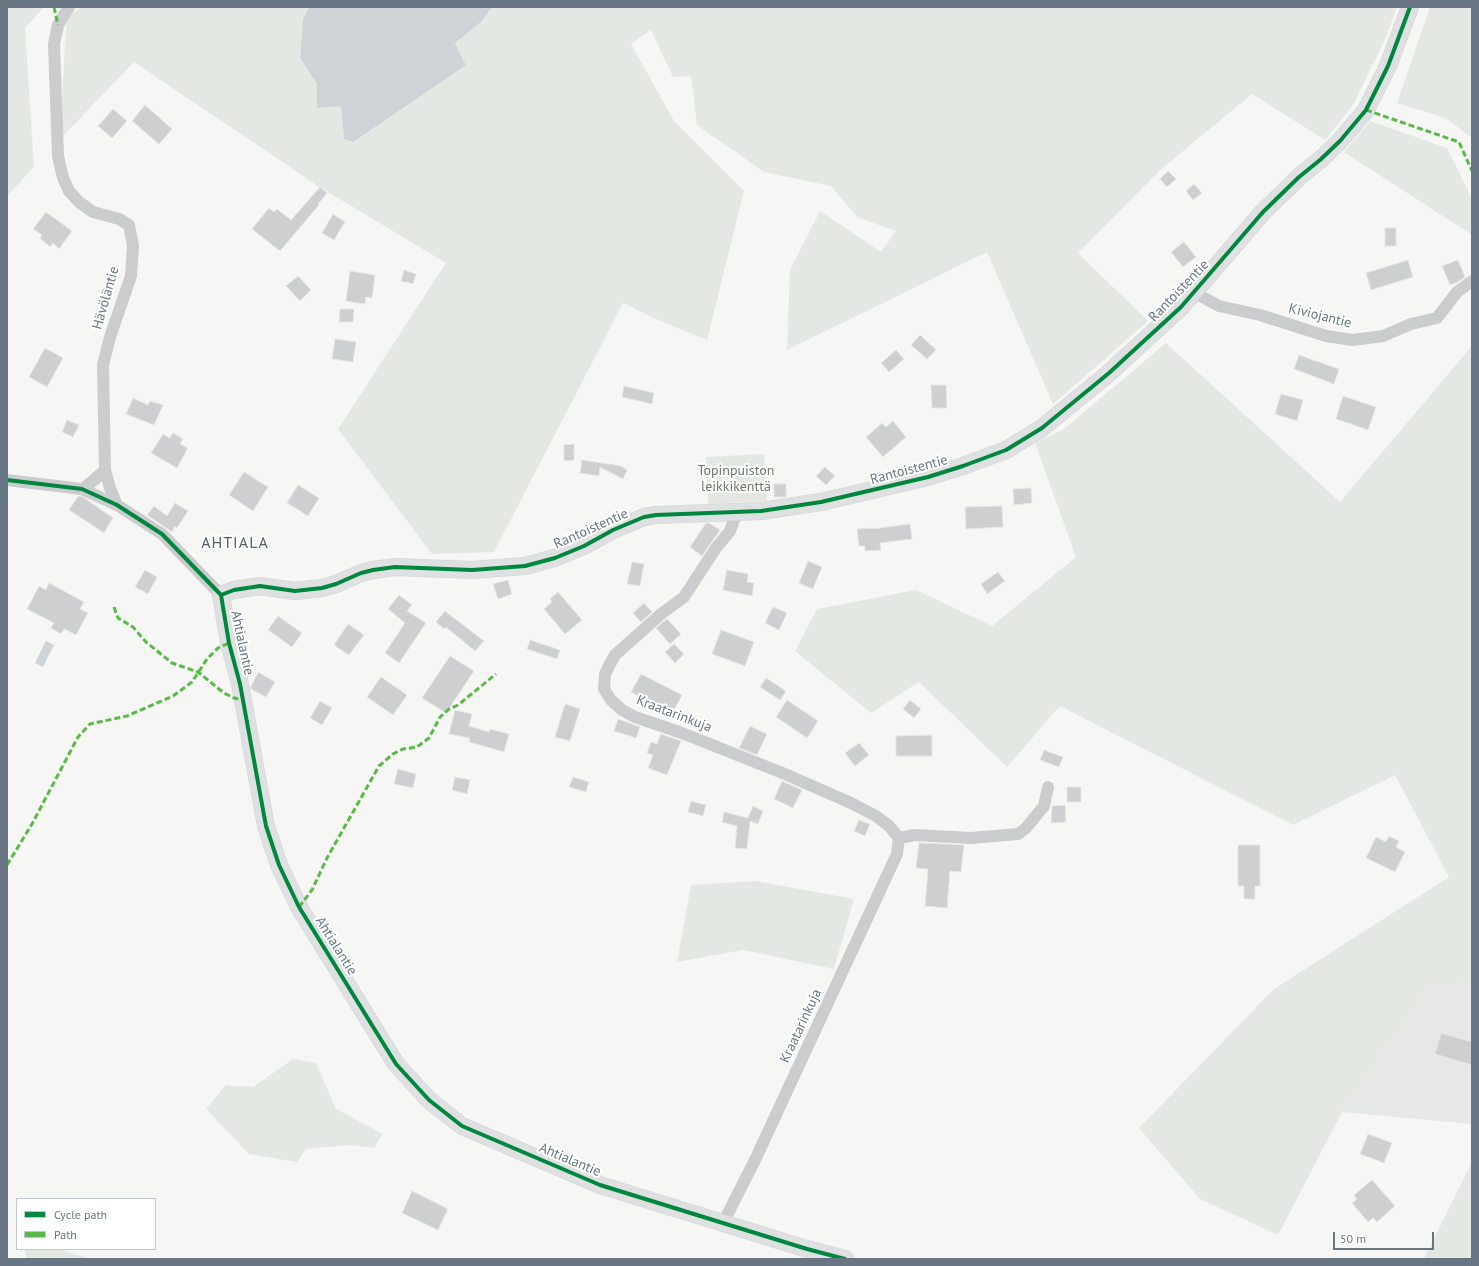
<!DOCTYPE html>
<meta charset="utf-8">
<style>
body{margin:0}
#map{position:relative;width:1479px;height:1266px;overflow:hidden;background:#f6f6f5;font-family:"PT Sans",sans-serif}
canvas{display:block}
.frame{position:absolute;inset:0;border:8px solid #687684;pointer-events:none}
.legend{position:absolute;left:16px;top:1198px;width:140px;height:52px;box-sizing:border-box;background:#fff;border:1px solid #c3c8ce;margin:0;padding:5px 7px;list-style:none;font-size:12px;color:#687684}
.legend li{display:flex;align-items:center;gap:8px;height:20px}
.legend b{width:20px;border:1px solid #c3c8ce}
.scale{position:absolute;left:1333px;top:1232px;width:101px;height:18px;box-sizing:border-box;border:2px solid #687684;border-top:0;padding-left:5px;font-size:12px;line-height:14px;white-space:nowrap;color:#687684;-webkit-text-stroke:3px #fff;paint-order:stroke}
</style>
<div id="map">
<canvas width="1479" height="1266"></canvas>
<div class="frame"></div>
<ul class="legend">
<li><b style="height:5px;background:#00873e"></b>Cycle path</li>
<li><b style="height:5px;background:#58b947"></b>Path</li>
</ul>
<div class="scale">50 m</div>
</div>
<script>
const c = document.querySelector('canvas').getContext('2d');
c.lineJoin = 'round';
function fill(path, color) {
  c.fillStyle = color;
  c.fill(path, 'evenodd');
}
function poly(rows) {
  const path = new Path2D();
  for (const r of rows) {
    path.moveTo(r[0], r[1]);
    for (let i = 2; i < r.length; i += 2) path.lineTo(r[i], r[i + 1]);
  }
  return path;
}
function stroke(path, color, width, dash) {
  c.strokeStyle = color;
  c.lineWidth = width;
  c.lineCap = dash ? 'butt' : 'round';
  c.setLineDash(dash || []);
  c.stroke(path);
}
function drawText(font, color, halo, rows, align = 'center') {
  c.font = font + ' "PT Sans",sans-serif';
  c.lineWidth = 4;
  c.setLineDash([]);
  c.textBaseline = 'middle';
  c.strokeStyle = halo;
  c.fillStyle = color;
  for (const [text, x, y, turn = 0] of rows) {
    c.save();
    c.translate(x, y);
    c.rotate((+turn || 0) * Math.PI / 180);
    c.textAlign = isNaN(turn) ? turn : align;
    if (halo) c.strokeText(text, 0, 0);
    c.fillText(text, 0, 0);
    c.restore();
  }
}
fill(poly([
 [1472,982,1472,1124,1342,1112,1430,987]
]), '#e6e8e8');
fill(poly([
 [7,7,44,7,25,28,34,167,7,196],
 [82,7,309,7,303,19,300,58,317,84,317,108,341,105,344,139,466,65,455,43,482,21,492,7,1397,7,1386,37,1353,105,1325,140,1252,94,1159,171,1078,253,1148,321,1053,404,987,252,787,350,790,270,820,211,881,252,896,231,857,217,831,186,764,172,697,125,691,76,673,77,651,30,631,44,674,121,744,191,707,340,651,317,623,303,494,552,432,554,338,429,446,263,318,186,134,62,59,140,67,17],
 [1430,7,1472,7,1472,138,1445,118,1397,103],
 [1370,121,1447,148,1472,199,1472,235,1344,152],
 [1166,343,1340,502,1472,346,1472,982,1430,987,1342,1112,1278,1235,1200,1199,1139,1128,1274,989,1449,877,1395,775,1293,825,1060,706,1007,767,919,682,871,713,795,651,817,609,916,590,992,626,1076,557,1035,443,1064,429],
 [764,454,767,501,708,504,706,457],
 [756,881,854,899,834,969,743,950,677,962,691,885],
 [293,1059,316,1063,336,1109,383,1134,374,1148,352,1145,306,1149,297,1162,249,1154,206,1109,226,1085,253,1087],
 [1472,1162,1472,1259,1424,1259],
 [25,1249,57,1249,91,1259,26,1259]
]), '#e4e8e3');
fill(poly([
 [309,7,492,7,482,21,455,43,466,65,353,142,344,139,341,106,317,108,317,84,300,58,303,19],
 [46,641,54,645,43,667,35,663]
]), '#cdd3d7');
const building = poly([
 [145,105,172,129,159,144,132,121,145,105],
 [113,109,127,121,112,138,98,126,113,109],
 [1168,171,1176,179,1167,187,1160,179,1168,171],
 [1194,184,1202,193,1193,200,1186,191,1194,184],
 [320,187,327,193,318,204,319,205,280,251,252,229,269,208,274,212,277,209,291,220,320,187],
 [46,212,72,231,59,249,53,243,50,247,40,238,42,235,33,229,46,212],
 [333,214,345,222,334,240,322,233,333,214],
 [1385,228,1396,228,1396,246,1385,246,1385,228],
 [1184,242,1196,257,1183,267,1171,252,1184,242],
 [1408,260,1413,277,1371,290,1366,273,1408,260],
 [1458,260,1465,277,1458,282,1450,285,1442,266,1458,260],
 [404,270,416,274,413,284,401,281,404,270],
 [350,271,375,275,372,298,366,297,365,304,346,301,350,271],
 [298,276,311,290,300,301,286,286,298,276],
 [340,309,354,309,353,322,339,322,340,309],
 [920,335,936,350,927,359,911,345,920,335],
 [335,339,356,342,353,362,332,359,335,339],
 [45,348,63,358,47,387,29,377,45,348],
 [896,350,904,359,889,372,881,363,896,350],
 [1299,355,1339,369,1334,384,1294,369,1299,355],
 [931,385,946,385,947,408,932,408,931,385],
 [624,386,654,393,652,404,622,397,624,386],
 [1281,394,1303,400,1297,421,1275,414,1281,394],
 [1343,396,1376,407,1368,430,1336,419,1343,396],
 [133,398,148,405,150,401,163,405,154,425,126,414,133,398],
 [67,420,79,425,73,437,62,432,67,420],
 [893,421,906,437,883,457,866,437,882,423,886,427,893,421],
 [173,433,183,439,180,444,188,448,177,468,151,453,163,434,170,438,173,433],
 [574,444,574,460,564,461,564,445,574,444],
 [582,460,621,466,627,470,623,479,600,467,599,476,580,473,582,460],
 [825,467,835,476,826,485,816,476,825,467],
 [244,472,268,487,253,511,229,495,244,472],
 [774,484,786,484,786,497,774,497,774,484],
 [298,485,319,498,308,516,287,503,298,485],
 [1031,488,1032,503,1014,505,1013,489,1031,488],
 [78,496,83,497,113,518,104,533,69,510,78,496],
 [175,503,188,511,177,528,175,526,172,532,147,515,154,506,167,516,175,503],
 [1002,506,1003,527,966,529,965,507,1002,506],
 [706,523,709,523,720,530,702,556,690,547,706,523],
 [910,524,912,539,880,543,881,550,865,551,865,546,859,546,857,529,873,528,873,529,910,524],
 [808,561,822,567,813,589,799,583,808,561],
 [632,562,644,564,640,586,627,584,632,562],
 [145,570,157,577,148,594,135,587,145,570],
 [727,570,748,574,747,582,754,583,752,596,723,590,727,570],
 [998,572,1005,581,987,594,981,584,998,572],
 [508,580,512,594,498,599,493,584,508,580],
 [49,583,84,602,80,609,88,613,76,635,64,629,61,634,51,628,54,623,27,609,39,586,46,590,49,583],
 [558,592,582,620,565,634,544,609,552,602,550,599,558,592],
 [399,595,412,605,407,611,426,623,399,663,385,653,405,623,388,609,399,595],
 [644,603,652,612,641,622,633,613,644,603],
 [773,607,787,613,779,630,765,623,773,607],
 [445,611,484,641,475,651,446,627,444,629,436,622,445,611],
 [278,616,302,633,292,647,268,630,278,616],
 [667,619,681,634,670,644,656,628,667,619],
 [348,624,364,635,349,655,334,645,348,624],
 [721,630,754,642,745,666,712,654,721,630],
 [530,640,560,650,557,659,527,649,530,640],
 [674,644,684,654,675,663,665,652,674,644],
 [450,656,474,671,446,713,422,698,450,656],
 [258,672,275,682,266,697,251,689,251,686,258,672],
 [641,674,682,695,672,714,631,692,641,674],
 [381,677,407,695,393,715,367,697,381,677],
 [766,678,786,691,780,700,760,687,766,678],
 [787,700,818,721,807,738,776,717,787,700],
 [910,700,921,709,914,718,903,709,910,700],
 [320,701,332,708,322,725,310,718,320,701],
 [565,704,580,709,570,741,555,737,565,704],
 [455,710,472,714,469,726,489,732,490,729,509,734,504,752,469,742,470,738,449,734,455,710],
 [618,719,640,727,636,738,614,731,618,719],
 [750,726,767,734,757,755,739,748,750,726],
 [661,734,681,741,667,775,648,768,653,755,647,753,651,742,657,744,661,734],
 [932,735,932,756,896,756,896,736,932,735],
 [859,743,869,755,855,766,845,753,859,743],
 [1044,750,1063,757,1059,767,1040,760,1044,750],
 [398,769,416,774,413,788,394,784,398,769],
 [455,777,470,780,467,794,452,790,455,777],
 [573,777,589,782,586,792,569,787,573,777],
 [782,781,802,790,793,808,774,799,782,781],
 [1067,787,1081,787,1081,802,1067,802,1067,787],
 [691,801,706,805,703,816,688,812,691,801],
 [1065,805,1066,822,1051,823,1052,806,1065,805],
 [753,806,763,811,758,824,750,821,747,849,735,848,737,826,722,822,724,812,748,818,753,806],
 [859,820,870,824,865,836,854,831,859,820],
 [1389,836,1399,841,1396,847,1405,852,1395,872,1366,858,1376,837,1386,842,1389,836],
 [919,843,964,845,961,872,950,871,947,908,925,906,928,869,916,868,919,843],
 [1238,845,1260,845,1260,886,1255,886,1255,899,1244,899,1244,886,1238,886,1238,845],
 [1441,1033,1472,1042,1472,1065,1435,1054,1441,1033],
 [1368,1134,1392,1143,1384,1163,1360,1154,1368,1134],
 [1372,1180,1395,1206,1377,1222,1373,1218,1368,1222,1352,1203,1357,1199,1354,1195,1372,1180],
 [412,1191,448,1209,438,1230,402,1213,412,1191]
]);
fill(building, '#cdcfd0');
stroke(building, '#e6e6e5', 1);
const secondary = poly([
 [845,1259,807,1249,600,1185,462,1126,429,1100,396,1064,299,907,279,865,266,826,240,684,229,643,221,595,234,590,260,586,295,591,322,588,336,584,361,573,373,570,395,567,472,570,525,566,555,558,584,546,613,530,644,517,656,515,761,511,821,502,928,477,963,466,1006,450,1042,428,1109,373,1181,307,1263,212,1299,177,1320,160,1340,141,1366,110,1388,66,1410,7]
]);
stroke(secondary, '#d3d4d5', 18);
stroke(poly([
 [69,7,58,25,54,44,58,156,63,178,69,191,79,202,93,212,119,219,129,225,133,246,131,276,110,337,103,365,105,470,110,488,117,505],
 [1195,293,1219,306,1260,315,1326,336,1353,340,1383,336,1411,324,1437,318,1457,292,1472,281],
 [7,480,82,489,117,505,162,534,221,595],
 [82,489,93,481,105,470],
 [737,512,730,531,716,548,684,597,661,614,615,655,610,664,605,674,604,689,611,700,622,710,635,717,682,733,785,774,851,803,876,816,889,826,899,838,915,835,971,838,1018,834,1026,828,1044,806,1048,787],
 [723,1223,755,1160,897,854,899,838]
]), '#cbcccd', 12);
stroke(secondary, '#dfe0e1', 17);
stroke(poly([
 [54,7,58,25],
 [1366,110,1459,142,1472,171],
 [114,607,118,618,133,627,146,642,172,663,198,672,224,693,234,698,243,700],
 [7,865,32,824,78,737,90,724,127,716,173,696,192,682,207,659,218,648,229,643],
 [299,907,312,890,327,858,379,766,393,754,403,749,417,747,429,738,440,717,449,709,458,705,496,674]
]), '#58b947', 3, [6, 3]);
stroke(poly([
 [7,480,82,489,117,505,162,534,221,595,229,643,240,684,266,826,279,865,299,907,396,1064,429,1100,462,1126,600,1185,807,1249,845,1259],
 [221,595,234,590,260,586,295,591,322,588,336,584,361,573,373,570,395,567,472,570,525,566,555,558,584,546,613,530,644,517,656,515,761,511,821,502,928,477,963,466,1006,450,1042,428,1109,373,1181,307,1263,212,1299,177,1320,160,1340,141,1366,110,1388,66,1410,7]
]), '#00873e', 4);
drawText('14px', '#687684', '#fff', [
 ["Rantoistentie",1179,291,-46],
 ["Hävöläntie",106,298,-74],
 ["Kiviojantie",1320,316,14],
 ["Rantoistentie",909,470,-15],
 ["Rantoistentie",591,529,-24],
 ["Ahtialantie",242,643,78],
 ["Kraatarinkuja",674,714,21],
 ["Ahtialantie",336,946,58],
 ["Kraatarinkuja",801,1026,-65],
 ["Ahtialantie",570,1160,23]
]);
drawText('14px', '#697b66', '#fff', [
 ["Topinpuiston",736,471],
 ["leikkikenttä",736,487]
]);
c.letterSpacing = '1px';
drawText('16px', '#555f69', '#fff', [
 ["AHTIALA",235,543]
]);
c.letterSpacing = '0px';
</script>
